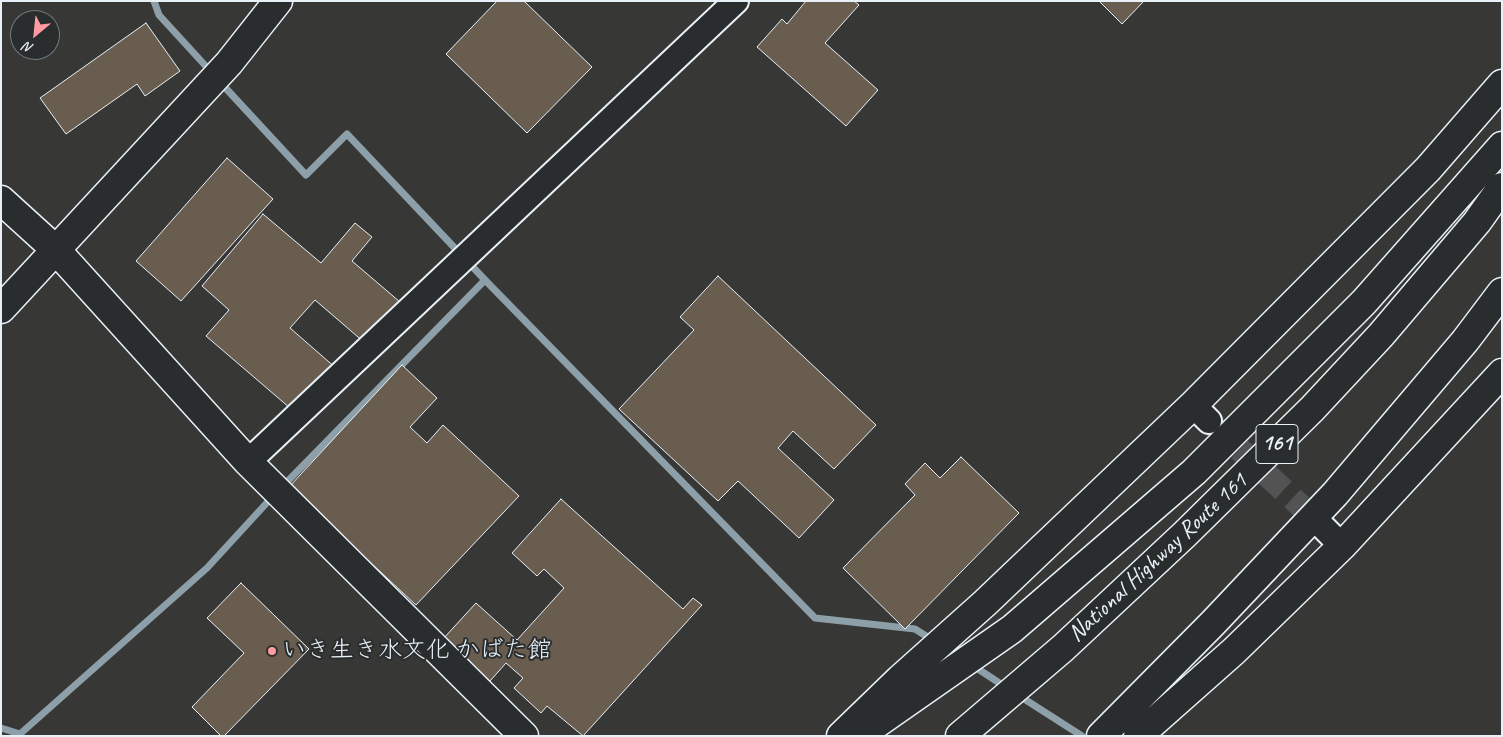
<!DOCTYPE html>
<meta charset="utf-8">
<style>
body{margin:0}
#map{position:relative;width:1503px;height:737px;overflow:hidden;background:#373735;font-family:Caveat,sans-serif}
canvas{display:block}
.frame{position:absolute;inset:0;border:2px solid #e8f1f8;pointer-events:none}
.north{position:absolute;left:10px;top:10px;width:50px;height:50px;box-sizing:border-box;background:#2a2d2e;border:1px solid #767b7f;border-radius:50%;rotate:208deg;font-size:14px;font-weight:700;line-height:20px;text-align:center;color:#e8f1f8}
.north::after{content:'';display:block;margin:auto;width:18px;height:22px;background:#ff9aa2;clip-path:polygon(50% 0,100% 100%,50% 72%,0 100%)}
</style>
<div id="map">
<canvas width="1503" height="737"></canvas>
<div class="frame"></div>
<div class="north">N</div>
</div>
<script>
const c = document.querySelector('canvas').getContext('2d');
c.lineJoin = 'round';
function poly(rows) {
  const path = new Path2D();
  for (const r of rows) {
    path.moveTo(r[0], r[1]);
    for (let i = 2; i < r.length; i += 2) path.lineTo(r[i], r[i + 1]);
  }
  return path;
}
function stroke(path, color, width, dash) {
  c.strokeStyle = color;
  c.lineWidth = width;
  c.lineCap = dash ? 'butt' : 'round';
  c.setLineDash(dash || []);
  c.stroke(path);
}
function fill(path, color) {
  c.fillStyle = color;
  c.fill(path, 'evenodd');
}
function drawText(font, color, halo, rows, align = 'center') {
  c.font = font + ' Caveat,"Klee One",sans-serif';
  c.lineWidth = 4;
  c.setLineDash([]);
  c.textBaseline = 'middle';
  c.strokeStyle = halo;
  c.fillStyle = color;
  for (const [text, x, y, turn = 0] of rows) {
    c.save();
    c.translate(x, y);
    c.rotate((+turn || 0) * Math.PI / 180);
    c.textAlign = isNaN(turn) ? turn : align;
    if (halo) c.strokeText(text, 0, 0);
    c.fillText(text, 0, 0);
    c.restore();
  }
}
stroke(poly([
 [154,1,159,15,213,74],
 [220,82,306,175,347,134,485,280,815,618,915,629,934,641],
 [282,487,485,280],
 [972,665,1007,688],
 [1018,695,1082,736],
 [1,728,20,734,207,568,274,495]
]), '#8d9fa9', 7);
const building = poly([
 [497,1,524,1,592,67,527,133,446,54,497,1],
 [806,1,854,1,859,5,825,43,878,90,846,126,757,47,782,19,787,24,806,1],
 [1099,1,1144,1,1122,24,1099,1],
 [146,23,180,71,145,96,137,84,66,134,40,98,146,23],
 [227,158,273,199,181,301,136,261,227,158],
 [263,214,321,263,355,223,372,237,352,261,400,302,365,343,315,300,290,328,337,369,315,395,307,388,290,408,206,336,229,310,202,286,263,214],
 [718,276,876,425,834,469,793,431,778,448,834,500,799,538,738,481,718,501,619,409,694,330,680,317,718,276],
 [402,365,437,398,410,427,427,443,443,425,519,496,416,605,289,487,402,365],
 [961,457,1019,513,905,629,843,568,915,495,905,484,925,463,940,478,961,457],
 [561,499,683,609,693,598,702,605,583,736,547,706,541,713,514,688,523,678,506,663,490,681,443,639,476,603,517,640,564,588,544,569,537,576,512,553,561,499],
 [241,583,309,649,224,736,221,736,192,707,244,653,207,618,241,583]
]);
fill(building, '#695d50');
stroke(building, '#e8f1f8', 1);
stroke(poly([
 [1213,425,1316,520]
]), '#525352', 24, [24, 12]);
const minor = poly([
 [1193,405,1209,421],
 [248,462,736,1],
 [1316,520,1342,546]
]);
const tertiary = poly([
 [1,200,56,250,248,462,524,736],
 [1,309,229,63,278,1]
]);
const trunk = poly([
 [866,731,1012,629,1194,472,1364,302,1502,146],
 [841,736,900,679,985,603,1193,405,1428,169,1502,84],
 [960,736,1063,648,1184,535,1312,409,1381,335,1477,222,1502,187],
 [1101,736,1213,623,1335,494,1465,341,1502,292],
 [1138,736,1234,651,1342,546,1502,373]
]);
stroke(minor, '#e8f1f8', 28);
stroke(tertiary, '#e8f1f8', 31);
stroke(trunk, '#e8f1f8', 31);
stroke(minor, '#2a2d2e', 24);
stroke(tertiary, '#2a2d2e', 28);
stroke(trunk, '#2a2d2e', 28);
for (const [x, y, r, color] of [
 [272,651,5,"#ff9aa2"]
]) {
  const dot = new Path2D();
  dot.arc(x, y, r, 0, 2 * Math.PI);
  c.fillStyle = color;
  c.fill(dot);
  stroke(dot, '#2a2d2e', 2);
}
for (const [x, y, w] of [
 [1277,444,42]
]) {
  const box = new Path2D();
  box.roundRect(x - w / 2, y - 19.5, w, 39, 4);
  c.fillStyle = '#2a2d2e';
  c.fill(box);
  stroke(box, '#e8f1f8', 1);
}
drawText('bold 22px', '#e8f1f8', null, [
 ["161",1277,444]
]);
drawText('24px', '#e8f1f8', '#2a2d2e', [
 ["National Highway Route 161",1158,558,-43]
]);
drawText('24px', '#e8f1f8', '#2a2d2e', [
 ["いき生き水文化 かばた館",282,651]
], 'left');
</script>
